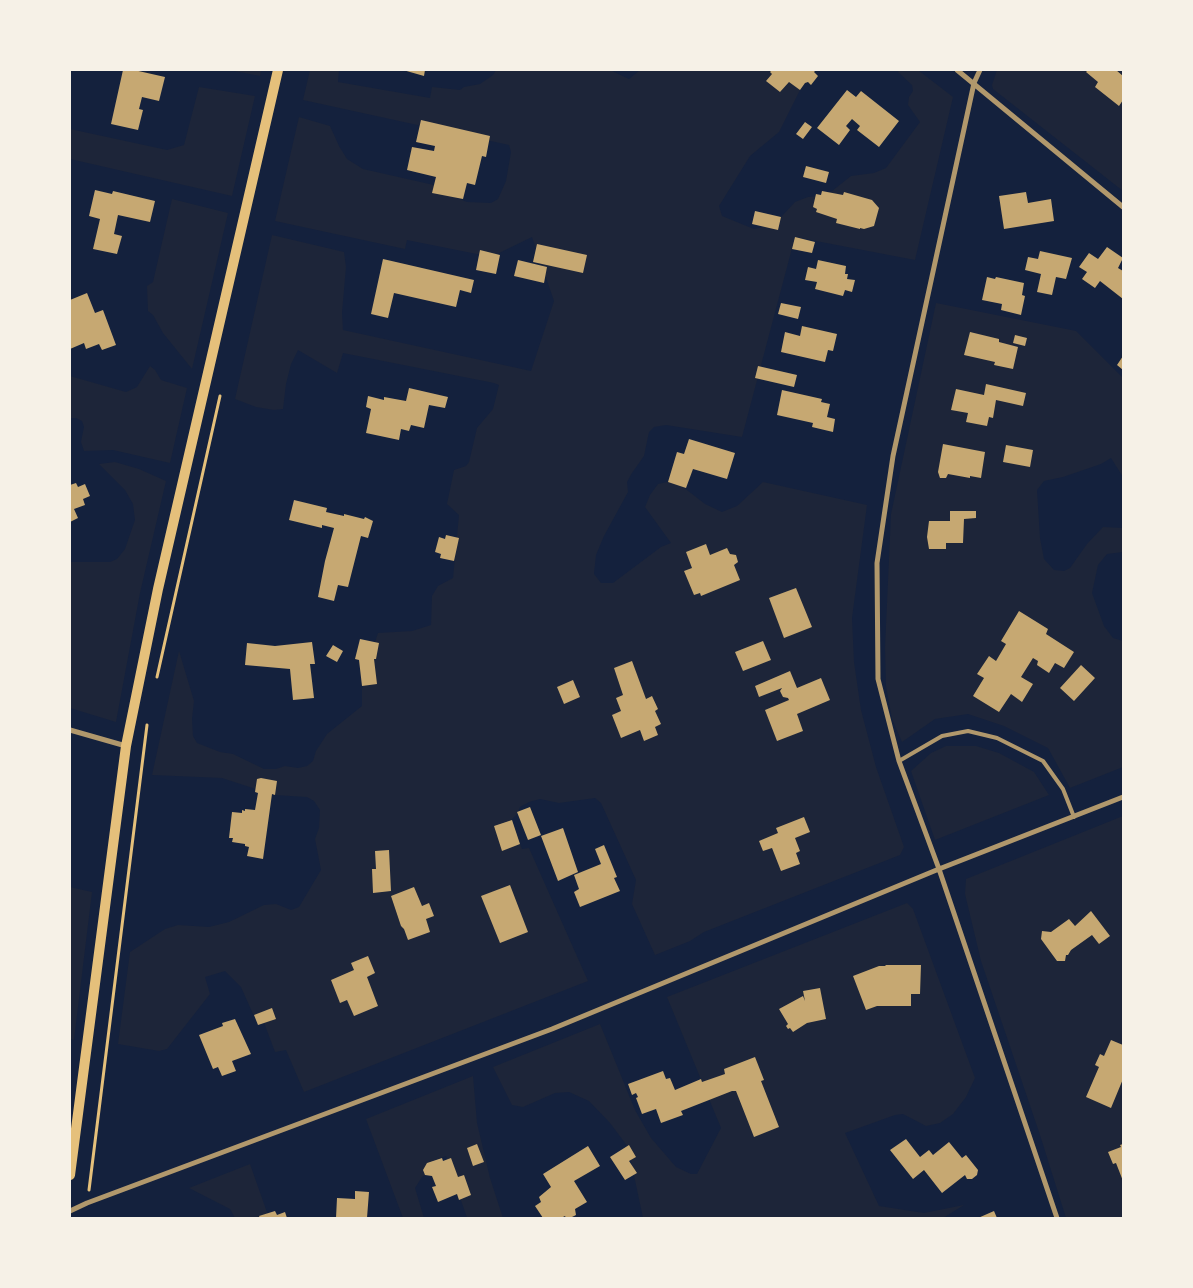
<!DOCTYPE html>
<style>
body{margin:0}
#map{position:relative;width:1193px;height:1288px;overflow:hidden;background:#14213d;font-family:Raleway,sans-serif}
canvas{display:block}
.frame{position:absolute;inset:0;border:71px solid #f6f1e7;pointer-events:none}
</style>
<div id="map">
<canvas width="1193" height="1288"></canvas>
<div class="frame"></div>
</div>
<script>
const c = document.querySelector('canvas').getContext('2d');
c.lineJoin = 'round';
function fill(path, color) {
  c.fillStyle = color;
  c.fill(path, 'evenodd');
}
function poly(rows) {
  const path = new Path2D();
  for (const r of rows) {
    path.moveTo(r[0], r[1]);
    for (let i = 2; i < r.length; i += 2) path.lineTo(r[i], r[i + 1]);
  }
  return path;
}
function stroke(path, color, width, dash) {
  c.strokeStyle = color;
  c.lineWidth = width;
  c.lineCap = dash ? 'butt' : 'round';
  c.setLineDash(dash || []);
  c.stroke(path);
}
fill(poly([
 [229,70,261,70,260,76],
 [310,70,339,70,338,82,430,98,432,87,460,90,464,87,480,84,493,75,496,70,610,70,629,79,640,70,787,70,801,88,779,132,750,156,719,206,722,216,754,229,769,226,782,216,795,202,808,197,827,195,851,176,874,173,886,168,920,122,908,105,909,97,913,91,912,85,898,72,899,70,918,70,953,97,915,260,795,237,742,437,666,425,654,427,649,432,644,456,632,473,627,482,628,492,604,536,596,555,594,574,601,583,613,583,661,547,671,543,645,507,650,495,658,484,667,482,678,483,705,504,722,512,737,506,763,482,867,505,852,618,854,662,861,710,876,767,904,847,900,855,704,932,690,941,655,955,632,904,636,880,601,803,595,798,559,803,540,799,529,802,520,807,517,814,511,820,522,849,529,848,588,981,304,1092,286,1050,275,1052,263,1020,253,1014,241,987,225,971,205,977,210,994,167,1049,159,1051,118,1044,130,952,165,929,178,925,209,927,229,922,264,905,276,904,291,910,299,907,321,870,315,839,319,828,320,810,314,801,307,797,274,795,222,778,152,775,179,651,194,701,192,719,193,736,197,743,220,752,233,754,264,769,276,769,285,766,298,768,307,766,313,761,316,751,327,734,362,706,362,689,369,661,378,633,412,631,431,625,432,596,438,586,453,578,459,515,447,504,454,470,466,466,469,462,477,428,493,409,499,385,494,383,343,353,337,373,298,350,291,364,286,384,283,409,274,410,256,407,235,399,272,235,344,252,346,267,342,313,343,330,531,371,554,301,532,237,495,255,482,255,407,240,405,249,275,221,299,117,330,126,339,146,347,159,363,169,447,188,450,195,467,202,491,203,498,199,506,181,511,152,509,145,303,100],
 [997,70,1123,70,1123,191,993,89,992,85],
 [199,87,255,96,232,196,70,159,70,129,167,150,184,145],
 [172,199,228,213,192,369,163,333,153,315,148,311,147,286,153,282],
 [936,303,1076,331,1123,378,1123,477,1111,458,1101,464,1063,477,1044,481,1037,490,1040,538,1044,559,1054,570,1064,571,1070,568,1087,544,1103,527,1123,528,1123,552,1107,554,1098,565,1092,593,1104,626,1113,638,1123,641,1123,767,1070,788,1048,748,1004,726,968,714,935,719,902,742,892,719,886,686,885,648,891,514],
 [150,366,155,370,161,380,187,388,170,463,113,450,84,451,81,442,84,427,82,421,76,418,70,418,70,376,126,392,137,387],
 [115,462,139,469,166,481,140,593,116,722,70,708,70,562,110,562,117,559,125,549,135,520,133,504,125,490,99,464],
 [946,746,976,746,999,753,1034,772,1049,795,935,840,911,771,931,753],
 [1123,816,1123,1218,1066,1218,1040,1135,981,961,965,894,966,879],
 [70,887,92,892,74,1040,70,1039],
 [907,903,913,909,975,1078,966,1097,953,1114,940,1123,926,1126,903,1114,895,1115,845,1133,879,1206,924,1213,964,1205,943,1218,643,1218,628,1147,610,1123,589,1101,569,1092,555,1093,523,1107,512,1105,493,1067,600,1024,635,1110,651,1138,676,1167,691,1174,697,1174,721,1128,667,997],
 [473,1076,477,1123,490,1178,503,1218,467,1218,446,1156,427,1163,429,1173,422,1177,415,1188,424,1218,403,1218,366,1119],
 [250,1164,269,1218,235,1218,230,1209,189,1188]
]), '#1d2539');
fill(poly([
 [123,70,134,70,165,77,159,101,142,97,139,109,143,110,138,130,111,124],
 [403,70,425,70,424,76],
 [772,70,816,70,814,72,818,76,811,85,808,82,805,83,800,90,789,82,780,92,766,81,772,74,770,72],
 [1088,70,1116,70,1123,76,1123,100,1119,106,1095,87,1098,82,1086,72],
 [847,90,856,97,861,91,899,121,879,147,857,130,860,126,852,119,846,126,850,130,839,145,817,128],
 [421,120,490,136,486,157,482,156,475,185,467,183,463,199,432,193,436,177,407,170,412,147,434,151,435,146,416,142],
 [805,122,812,127,803,139,796,134],
 [806,166,829,172,826,183,803,177],
 [95,190,112,194,113,191,155,201,150,222,118,215,114,234,122,236,117,254,93,249,100,219,89,216],
 [822,191,843,195,844,192,872,200,879,208,874,226,864,229,860,228,860,229,836,223,837,219,816,212,817,209,813,207,816,194,821,195],
 [1026,192,1028,203,1051,199,1054,221,1004,229,999,196],
 [755,211,781,217,778,230,752,224],
 [795,237,815,242,812,253,792,249],
 [537,244,587,255,583,273,533,262],
 [1107,247,1123,258,1118,268,1123,271,1123,299,1100,281,1095,288,1082,279,1087,272,1079,267,1089,253,1098,259],
 [480,250,500,255,496,274,476,270],
 [1040,251,1072,258,1066,279,1056,277,1052,295,1037,292,1041,274,1025,270,1028,257,1038,259],
 [383,259,474,280,471,293,460,290,456,307,394,293,388,318,371,314],
 [518,260,547,267,544,283,514,276],
 [818,260,846,266,845,274,848,274,847,279,855,280,852,292,845,290,843,296,815,289,817,282,805,280,808,267,816,269],
 [987,277,995,279,996,277,1024,283,1022,295,1025,296,1021,315,1001,310,1002,304,982,300],
 [87,293,95,313,103,310,116,345,102,350,99,344,86,349,84,343,70,349,70,300],
 [781,303,801,307,798,319,778,314],
 [802,326,837,334,833,351,828,350,825,362,781,352,785,332,800,336],
 [970,332,999,339,999,342,1018,347,1013,369,994,365,995,362,964,355],
 [1015,335,1027,338,1025,346,1013,343],
 [1123,356,1123,370,1117,365],
 [758,366,797,375,794,387,755,378],
 [986,384,1026,393,1023,406,996,400,993,418,989,417,987,426,966,422,968,413,951,410,956,389,984,395],
 [409,388,448,397,445,408,429,405,424,428,411,425,409,431,401,429,399,440,366,433,371,409,366,407,368,396,384,400,384,397,406,401],
 [782,390,822,399,821,402,830,404,827,417,835,419,833,432,812,427,813,423,777,415],
 [689,439,735,453,727,479,693,469,686,488,668,482,677,452,684,454],
 [943,444,985,452,981,478,970,476,970,478,948,474,946,478,940,478,938,472],
 [1006,445,1033,450,1030,467,1003,462],
 [76,483,78,487,85,484,90,496,83,499,85,505,74,509,78,518,70,522,70,485],
 [294,500,327,508,326,512,344,516,344,514,364,519,365,517,373,521,368,538,361,536,348,587,338,585,334,601,318,597,325,561,334,528,322,525,322,528,289,520],
 [950,511,976,511,976,518,964,519,963,543,946,543,946,549,929,549,927,537,929,521,950,521],
 [446,535,459,538,454,561,440,558,441,554,435,552,439,537,445,539],
 [706,544,710,555,727,548,730,554,736,555,738,562,734,565,740,580,701,596,700,593,694,595,684,571,692,568,686,552],
 [796,588,812,627,784,638,769,598],
 [1019,611,1048,629,1046,634,1074,652,1064,668,1055,663,1049,673,1037,665,1038,661,1033,658,1021,677,1033,684,1022,702,1011,694,999,712,973,696,984,678,977,674,989,656,996,661,1006,644,1001,641],
 [360,639,379,643,376,659,374,659,377,684,362,686,359,660,355,659],
 [763,641,771,660,743,671,735,652],
 [312,642,315,664,310,664,314,698,293,700,290,669,245,665,247,643,275,646],
 [333,645,343,651,337,662,326,656],
 [632,661,646,699,652,696,658,709,655,711,661,724,655,727,658,735,644,741,640,730,621,738,612,715,621,711,616,698,623,695,614,668],
 [1081,665,1095,678,1074,701,1060,688],
 [790,671,797,688,821,678,830,700,797,714,803,731,777,741,765,710,789,700,788,698,783,697,780,691,782,688,759,697,755,686],
 [573,680,580,697,564,704,557,687],
 [261,778,277,781,275,795,272,794,263,859,247,856,249,847,245,846,245,844,232,842,233,838,229,838,232,812,242,813,242,810,245,811,245,809,255,810,258,793,255,792,257,779],
 [530,807,541,835,528,840,517,812],
 [804,817,810,832,795,838,800,851,796,853,800,864,781,871,772,848,763,851,759,841,778,833,776,828],
 [512,820,520,844,502,851,494,826],
 [563,828,578,872,558,881,541,836],
 [604,845,617,877,614,878,620,891,580,907,574,892,579,889,574,875,601,864,595,849],
 [389,850,391,891,373,893,372,869,376,869,375,851],
 [510,885,528,932,500,943,481,896],
 [414,887,422,906,429,903,434,916,426,919,430,932,408,940,404,929,401,926,391,896],
 [1091,911,1110,936,1099,944,1092,935,1071,950,1068,955,1066,955,1065,961,1057,961,1041,939,1042,931,1051,932,1069,919,1075,926],
 [368,956,375,973,367,977,378,1006,354,1016,347,1000,340,1003,331,980,354,970,351,963],
 [885,965,921,965,920,994,911,994,911,1006,877,1006,866,1010,853,976,879,966,886,966],
 [820,988,826,1019,807,1023,793,1032,790,1028,788,1029,786,1026,788,1024,779,1009,803,996,805,1001,803,991],
 [272,1008,276,1019,258,1025,254,1015],
 [235,1019,251,1054,232,1061,236,1071,222,1076,218,1067,213,1069,199,1035,223,1026,222,1023],
 [1111,1040,1123,1045,1123,1079,1111,1108,1086,1097,1099,1067,1095,1065,1100,1054,1104,1056],
 [755,1057,764,1080,761,1081,779,1127,754,1137,736,1091,732,1091,681,1111,683,1115,661,1123,656,1109,642,1114,636,1098,638,1097,636,1093,632,1095,628,1084,663,1071,666,1079,670,1078,675,1090,701,1079,702,1082,725,1074,724,1069],
 [906,1139,920,1157,929,1150,933,1155,949,1142,962,1158,966,1155,978,1170,977,1175,972,1179,967,1179,965,1175,942,1193,924,1170,913,1179,890,1150],
 [477,1144,484,1162,473,1166,467,1148],
 [1123,1144,1123,1181,1116,1163,1113,1164,1108,1152,1121,1147,1120,1145],
 [629,1145,636,1157,629,1161,637,1173,625,1180,610,1157],
 [588,1146,600,1166,574,1181,587,1202,575,1209,576,1215,570,1218,566,1218,565,1216,561,1218,543,1218,535,1206,541,1202,539,1197,551,1187,543,1174],
 [442,1158,443,1161,451,1158,458,1177,464,1175,471,1195,459,1200,457,1194,438,1202,432,1187,436,1186,432,1176,425,1175,423,1170,427,1163],
 [355,1191,369,1192,367,1218,336,1218,337,1198,355,1199],
 [275,1211,277,1215,285,1212,287,1218,260,1218,259,1216],
 [994,1211,997,1218,978,1218]
]), '#c6a872');
stroke(poly([
 [157,677,220,396],
 [89,1190,147,725]
]), '#e5c07b', 3);
stroke(poly([
 [899,761,942,736,968,731,997,738,1043,761,1063,789,1074,817]
]), '#b1986c', 4);
stroke(poly([
 [957,70,1123,207],
 [980,70,974,83,893,456,877,563,878,679,899,761,939,869,1057,1218],
 [70,730,126,746],
 [70,1211,87,1203,552,1029,939,869,1123,797]
]), '#b1986c', 5);
stroke(poly([
 [70,1175,126,746,158,589,278,70]
]), '#e5c07b', 10);
</script>
